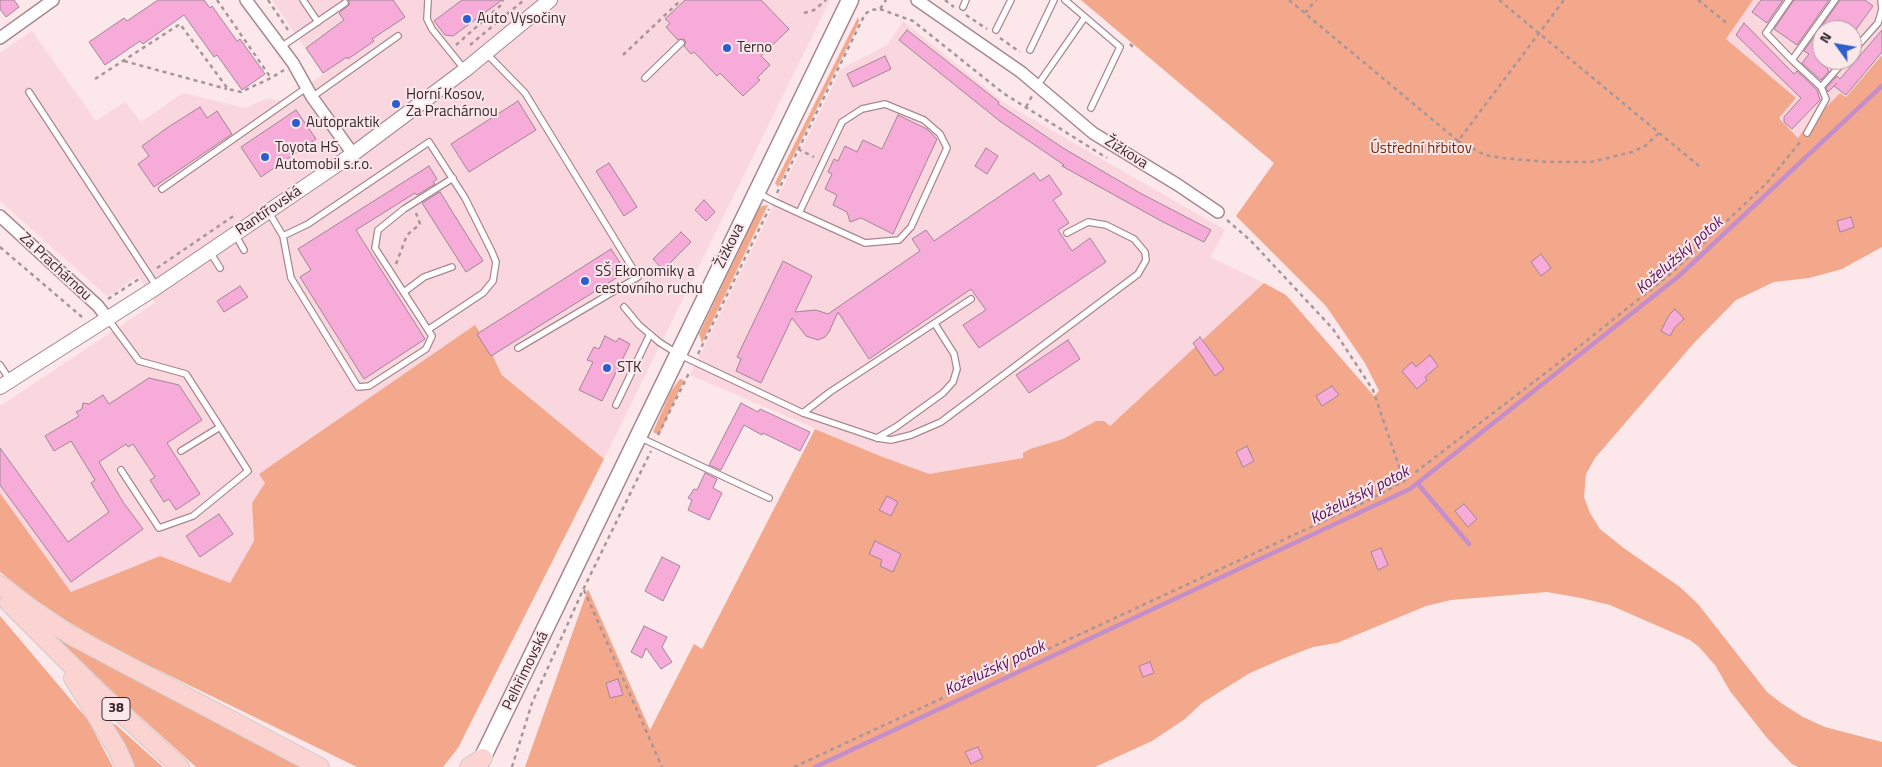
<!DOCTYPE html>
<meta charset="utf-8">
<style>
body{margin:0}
#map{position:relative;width:1882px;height:767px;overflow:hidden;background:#fce7eb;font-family:"Titillium Web",sans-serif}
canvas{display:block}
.north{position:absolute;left:1812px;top:20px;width:50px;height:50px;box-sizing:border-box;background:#fce7eb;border:1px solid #ad9b9f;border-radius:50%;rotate:302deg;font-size:14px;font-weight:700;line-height:20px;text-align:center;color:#372a2d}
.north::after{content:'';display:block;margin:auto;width:18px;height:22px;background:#2d5ecd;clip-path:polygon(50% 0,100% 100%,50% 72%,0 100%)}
</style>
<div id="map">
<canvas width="1882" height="767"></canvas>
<div class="north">N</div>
</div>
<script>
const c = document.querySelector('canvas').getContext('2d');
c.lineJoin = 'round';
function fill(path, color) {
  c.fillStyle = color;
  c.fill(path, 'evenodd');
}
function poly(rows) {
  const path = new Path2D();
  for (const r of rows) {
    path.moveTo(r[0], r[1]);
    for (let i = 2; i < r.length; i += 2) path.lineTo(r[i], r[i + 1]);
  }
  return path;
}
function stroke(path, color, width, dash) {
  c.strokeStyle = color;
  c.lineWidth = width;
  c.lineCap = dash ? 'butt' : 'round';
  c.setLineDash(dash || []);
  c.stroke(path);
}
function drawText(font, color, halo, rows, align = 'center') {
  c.font = font + ' "Titillium Web",sans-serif';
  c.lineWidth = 4;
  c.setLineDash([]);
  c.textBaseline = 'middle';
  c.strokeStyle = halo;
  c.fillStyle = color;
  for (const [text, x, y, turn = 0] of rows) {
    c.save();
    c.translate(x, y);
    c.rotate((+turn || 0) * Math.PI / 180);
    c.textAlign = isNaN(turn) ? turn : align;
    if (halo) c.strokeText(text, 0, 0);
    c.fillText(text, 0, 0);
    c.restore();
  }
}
fill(poly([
 [272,0,830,0,604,459,502,374,489,348,259,473,265,483,252,503,254,541,230,583,160,556,71,592,0,493,0,406,155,303,138,276,108,297,0,201,0,53,32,31,96,121,125,102,141,122,183,93,245,108,268,98,284,102,323,74],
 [1753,0,1882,0,1882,55,1846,97,1840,93,1806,127,1799,138,1779,118,1795,98,1726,39],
 [1822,30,1852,30,1852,60,1822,60],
 [903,21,1006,104,1225,230,1210,257,1264,283,1099,436,1081,448,924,475,690,375,841,69,887,45]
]), '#fad6de');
fill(poly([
 [1081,0,1753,0,1726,39,1796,98,1779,118,1798,138,1806,127,1840,93,1846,97,1882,55,1882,247,1842,269,1809,278,1774,282,1736,300,1694,343,1595,458,1586,474,1584,497,1590,513,1600,529,1625,549,1680,587,1698,604,1767,692,1781,703,1803,717,1825,727,1882,742,1882,767,1798,767,1792,764,1767,738,1730,691,1715,665,1699,647,1690,640,1610,605,1581,598,1547,592,1451,600,1426,606,1337,643,1313,647,1282,659,1250,673,1229,686,1202,703,1185,719,1152,741,1095,767,525,767,588,589,650,730,694,644,702,649,815,429,880,456,929,474,1023,458,1023,453,1030,449,1063,439,1096,421,1104,421,1110,426,1264,283,1286,295,1374,396,1379,391,1365,363,1326,306,1236,216,1274,163],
 [858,17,859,21,857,27,778,187,775,183],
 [768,205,702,343,699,334,702,328,759,208,762,206],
 [475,325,489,348,502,375,604,459,458,748,443,767,357,767,115,649,50,611,0,572,0,493,71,592,160,556,230,583,254,541,252,503,265,483,259,474],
 [680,379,684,380,659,435,653,432,671,391],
 [0,616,88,720,113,767,0,767],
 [55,636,92,656,303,767,196,767,114,693],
 [115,724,163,767,133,767,112,725]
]), '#f3a88b');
stroke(poly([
 [1417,483,1469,544],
 [815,767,1410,489,1679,276,1882,86]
]), '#c48eca', 4.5);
const building = poly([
 [0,0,14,0,19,7,6,17,0,9,0,0],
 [158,0,204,0,210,8,212,6,237,41,240,39,265,74,242,90,217,55,214,57,184,15,143,44,140,41,105,65,89,42,124,18,127,21,158,0],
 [349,0,393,0,405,17,372,39,374,41,348,59,347,57,323,73,306,48,344,20,339,13,349,5,349,0],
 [462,0,502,0,453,36,445,35,434,21,462,0],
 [685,0,761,0,789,29,761,56,770,65,757,78,760,80,743,96,720,73,717,76,694,52,691,54,684,46,686,42,684,39,678,40,666,27,670,23,665,19,685,0],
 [1761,0,1783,0,1767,23,1752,12,1761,0],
 [1794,0,1829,0,1797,45,1774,29,1794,0],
 [1840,0,1865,0,1873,6,1852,35,1852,30,1822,30,1822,60,1833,60,1827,69,1829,71,1821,80,1802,63,1809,54,1804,51,1840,0],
 [1744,23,1794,74,1797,71,1817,90,1820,100,1792,129,1784,122,1784,117,1801,98,1736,35,1744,23],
 [907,30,999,102,998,104,1063,148,1140,193,1211,230,1204,242,1163,222,1062,166,1064,165,1001,122,899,40,907,30],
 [1882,30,1882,52,1846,95,1834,86,1837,83,1828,92,1826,88,1837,76,1840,79,1882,30],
 [885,56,891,69,853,87,847,74,885,56],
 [518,101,536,130,469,172,451,144,518,101],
 [200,107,207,118,217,111,232,134,154,187,138,164,149,156,142,146,167,128,200,107],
 [296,110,316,139,261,177,241,147,296,110],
 [898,115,927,129,937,139,893,234,861,218,850,222,847,212,833,205,837,195,825,189,832,174,828,172,834,159,838,161,845,146,857,152,863,140,882,149,898,115],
 [986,148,998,156,987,174,975,166,986,148],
 [609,163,637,207,624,216,596,171,609,163],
 [429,166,437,179,433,182,435,184,417,195,415,193,356,230,425,339,364,379,300,277,311,270,298,249,429,166],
 [1034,173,1040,181,1049,175,1062,194,1053,200,1069,223,1058,230,1072,251,1090,238,1106,262,979,348,963,325,986,310,971,289,869,359,838,312,829,332,825,337,818,340,806,336,792,318,761,383,736,371,741,359,737,357,783,261,812,276,795,312,816,310,828,314,920,251,912,239,926,230,934,241,1034,173],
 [440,192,483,261,466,272,422,203,440,192],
 [704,200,715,212,706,221,695,210,704,200],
 [1851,217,1854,227,1840,232,1837,221,1851,217],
 [681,232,691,242,663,270,653,259,681,232],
 [611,249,626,272,491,356,477,334,611,249],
 [1541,254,1551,268,1541,276,1531,262,1541,254],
 [240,286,248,297,224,312,217,301,240,286],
 [1675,309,1684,319,1675,327,1670,336,1661,331,1669,315,1675,309],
 [605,336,616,342,619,338,630,344,602,401,579,390,593,362,587,360,594,347,599,349,605,336],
 [1200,337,1224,369,1215,376,1193,343,1200,337],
 [1068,340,1080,359,1029,393,1016,375,1068,340],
 [1430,355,1438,366,1425,377,1427,380,1417,389,1402,371,1412,362,1416,367,1430,355],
 [149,378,179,385,202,420,167,443,200,494,176,510,169,499,164,502,150,480,155,477,133,444,128,447,126,444,99,462,123,502,143,529,71,582,0,485,0,448,68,542,109,512,91,483,95,480,71,441,54,451,45,436,79,416,76,412,82,409,83,403,89,404,103,395,109,404,149,378],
 [1332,386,1339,395,1322,406,1316,396,1332,386],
 [741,403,758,412,760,409,810,432,800,451,763,433,762,435,744,425,721,470,709,465,741,403],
 [1247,446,1254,461,1243,467,1236,452,1247,446],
 [705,473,717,479,713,488,722,493,709,520,688,510,692,500,688,498,694,489,697,490,705,473],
 [887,496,898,502,891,516,879,510,887,496],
 [1464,504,1477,519,1468,527,1455,511,1464,504],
 [219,514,233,534,200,557,186,536,219,514],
 [875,541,901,554,893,572,880,566,882,560,869,554,875,541],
 [1381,548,1388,565,1378,570,1371,552,1381,548],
 [662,557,680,566,663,601,645,591,662,557],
 [644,626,667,637,662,647,672,662,661,669,646,648,642,658,631,652,644,626],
 [1150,662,1154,673,1143,677,1139,666,1150,662],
 [618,679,623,695,610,698,606,683,618,679],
 [978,747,983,758,971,764,965,752,978,747]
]);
fill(building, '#f6abd8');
stroke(building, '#a28696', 1);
const service = poly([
 [303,0,318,22],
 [428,0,427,19,432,29,465,70],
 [1065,0,1085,17],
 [1789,0,1766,33,1792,60],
 [963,7,966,0],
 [996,30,1011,0],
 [281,47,345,3],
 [1030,50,1054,0],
 [1852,52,1878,23,1882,9,1881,0],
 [486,53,525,93,638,277,518,348],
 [645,78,681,43],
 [1037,86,1085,17,1120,47,1091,108],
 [1821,87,1845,60],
 [29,92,157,287],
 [312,97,398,36],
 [1807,133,1826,99,1821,87,1792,60,1835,0],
 [162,189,306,88],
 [758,193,773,201,799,213,865,243,899,240,911,227,947,148,940,134,924,120,885,104,862,109,842,122,799,213],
 [268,211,283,236,291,278,358,387,369,386,426,349,432,336,375,248,378,230,404,209,453,178],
 [235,234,244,250],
 [283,236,308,224,429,142,465,198,492,252,496,262,493,281,483,293,429,329],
 [210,252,220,268],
 [404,292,424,277,452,267],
 [624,307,639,325,659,342,678,354,803,413,877,438,891,440,911,435,941,422,1138,274,1146,260,1145,252,1134,239,1106,225,1088,222,1067,233],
 [108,319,139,361,186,374,220,427,181,451],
 [0,365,10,380],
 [616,405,650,334],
 [803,413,830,392,971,299],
 [639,437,769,498],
 [877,438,896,427,943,393,953,382,957,369,954,354,935,324],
 [121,470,159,528,193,516,248,471,220,427]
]);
const minor = poly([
 [246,0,293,63,312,97,353,154],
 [917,0,1021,72,1093,133,1178,185,1218,212],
 [0,38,53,0],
 [0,216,98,306,108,319]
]);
const tertiary = poly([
 [0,387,157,287,353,154,465,70,550,0]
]);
const secondary = poly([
 [478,767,850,0]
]);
const primary = poly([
 [0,585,32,609,72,636,320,767],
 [9,603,93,687,180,767],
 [73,678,117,749,125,767],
 [469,767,483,758]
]);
stroke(service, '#a8888f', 8);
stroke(minor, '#a8888f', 14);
stroke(tertiary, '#a8888f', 16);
stroke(secondary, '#a8888f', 19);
stroke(primary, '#cfcccd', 20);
stroke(poly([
 [217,0,271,78],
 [268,0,288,30],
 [945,0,954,7],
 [1289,0,1458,141,1564,0],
 [1499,0,1699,166],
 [1698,0,1728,24],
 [880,9,913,21,1003,93,1107,158],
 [804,13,814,10,826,0],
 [1305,13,1316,0],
 [966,15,987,29],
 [1000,38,1020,52],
 [1130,44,1135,49],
 [456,45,500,6,503,0],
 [470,45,524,0],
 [623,55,681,0],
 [124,61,227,89],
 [95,79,180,24,228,89,241,92,271,78,284,70],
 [1026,107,1032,96],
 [1458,141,1485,155,1503,158,1547,162,1591,162,1632,152,1645,146,1659,133],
 [798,149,814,157],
 [777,193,865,14,871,10,880,9,886,0],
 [1227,220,1251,241,1333,329,1373,390,1404,481],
 [0,247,82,317],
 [396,264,407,235,420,224,416,213],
 [157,268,235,215],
 [108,299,139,279],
 [698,354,769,209],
 [658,435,690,371],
 [584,590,662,767],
 [512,767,532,703,583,590,651,451],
 [794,767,1367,501,1404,481,1552,368,1673,272,1766,184,1801,141]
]), '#a79699', 2.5, [4, 4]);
stroke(service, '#fff', 5.5);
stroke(minor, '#fff', 11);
stroke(tertiary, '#fff', 14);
stroke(secondary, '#fff', 16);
stroke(primary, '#fbd3d0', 18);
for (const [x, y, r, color] of [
 [467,19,5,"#2d5ecd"],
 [727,48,5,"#2d5ecd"],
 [396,104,5,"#2d5ecd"],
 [296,123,5,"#2d5ecd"],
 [265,157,5,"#2d5ecd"],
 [585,281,5,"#2d5ecd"],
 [607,368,5,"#2d5ecd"]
]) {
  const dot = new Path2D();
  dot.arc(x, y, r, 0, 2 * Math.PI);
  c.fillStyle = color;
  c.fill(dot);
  stroke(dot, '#fce7eb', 2);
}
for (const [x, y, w] of [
 [116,709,28]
]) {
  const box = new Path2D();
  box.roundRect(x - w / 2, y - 11.5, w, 23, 4);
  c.fillStyle = '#fce7eb';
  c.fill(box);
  stroke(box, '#372a2d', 1);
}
drawText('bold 14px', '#372a2d', null, [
 ["38",116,709]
]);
drawText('15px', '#372a2d', '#fce7eb', [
 ["Auto Vysočiny",477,19],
 ["Terno",737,48],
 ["Horní Kosov,",406,95],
 ["Za Prachárnou",406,112],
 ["Autopraktik",306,123],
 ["Toyota HS",275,148],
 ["Automobil s.r.o.",275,165],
 ["SŠ Ekonomiky a",595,272],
 ["cestovního ruchu",595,289],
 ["STK",617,368]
], 'left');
drawText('15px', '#6f2906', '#fce7eb', [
 ["Ústřední hřbitov",1421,149]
]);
drawText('15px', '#372a2d', '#fce7eb', [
 ["Žižkova",1126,153,32],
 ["Rantířovská",269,211,-34],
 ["Žižkova",730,246,-64],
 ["Za Prachárnou",55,267,43],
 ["Pelhřimovská",526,671,-64]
]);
drawText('italic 16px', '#55125d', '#fce7eb', [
 ["Koželužský potok",1680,256,-41],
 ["Koželužský potok",1360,496,-27],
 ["Koželužský potok",995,669,-25]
]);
</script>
